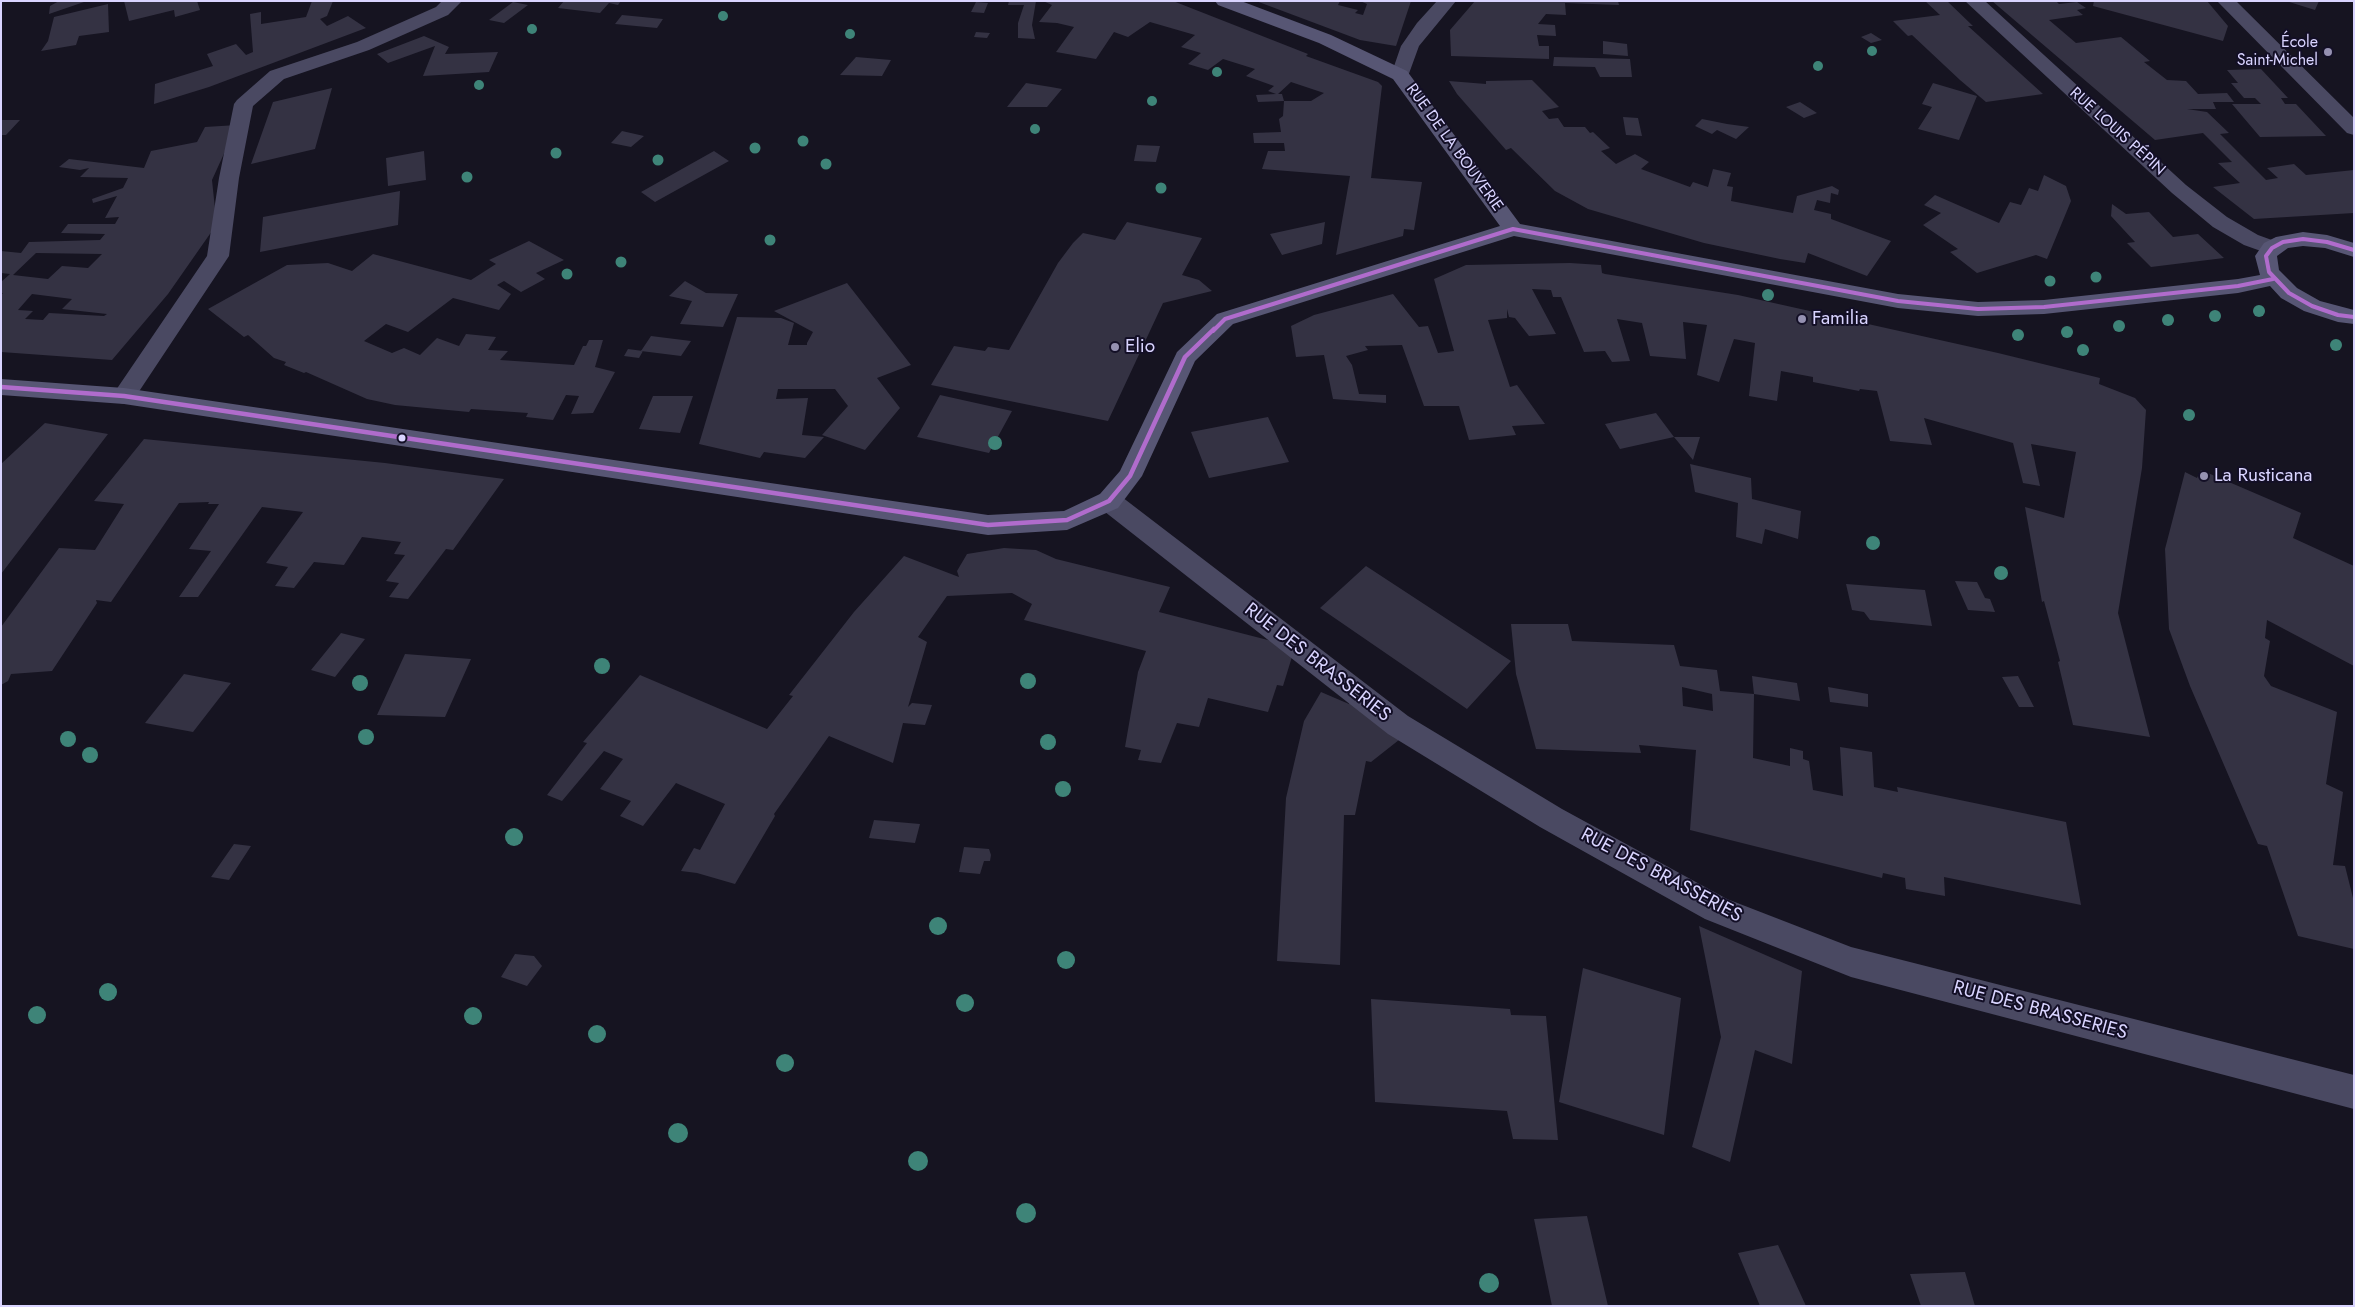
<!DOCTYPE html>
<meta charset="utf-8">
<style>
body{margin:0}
#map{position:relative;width:2355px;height:1307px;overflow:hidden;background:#161421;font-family:Jost,sans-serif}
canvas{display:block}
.frame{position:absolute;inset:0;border:2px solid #d9d4ff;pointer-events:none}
</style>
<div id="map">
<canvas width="2355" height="1307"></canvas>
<div class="frame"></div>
</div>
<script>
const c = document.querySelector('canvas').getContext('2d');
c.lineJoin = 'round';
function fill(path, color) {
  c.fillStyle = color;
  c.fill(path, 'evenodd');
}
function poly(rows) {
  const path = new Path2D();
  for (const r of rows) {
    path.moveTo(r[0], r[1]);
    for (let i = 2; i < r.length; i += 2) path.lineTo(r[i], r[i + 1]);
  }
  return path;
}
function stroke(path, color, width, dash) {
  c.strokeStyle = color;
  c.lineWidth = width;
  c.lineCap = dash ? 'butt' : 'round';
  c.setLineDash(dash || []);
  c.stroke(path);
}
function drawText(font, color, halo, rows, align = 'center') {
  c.font = font + ' Jost,sans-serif';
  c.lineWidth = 4;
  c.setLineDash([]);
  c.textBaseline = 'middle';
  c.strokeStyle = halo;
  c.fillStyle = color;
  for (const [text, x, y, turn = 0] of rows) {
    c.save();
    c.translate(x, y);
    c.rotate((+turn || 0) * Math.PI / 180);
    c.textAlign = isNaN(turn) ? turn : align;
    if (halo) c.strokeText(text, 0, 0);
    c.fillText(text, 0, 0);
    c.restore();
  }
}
fill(poly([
 [59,1,84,1,84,2,49,14,50,6],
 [124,1,197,1,200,10,175,17,174,10,129,21],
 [312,1,333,1,327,16,320,19,327,26,348,16,366,28,209,87,154,104,155,84,213,66,207,54,236,44,246,55,253,52,250,14,261,12,261,24,306,17],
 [564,1,621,1,618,5,609,3,600,13,558,8],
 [1009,1,1036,1,1032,25,1035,39,1018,38,1018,23,1024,5,1008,5],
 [1043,1,1173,1,1308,54,1306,56,1378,82,1382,86,1371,178,1422,182,1414,230,1404,229,1403,236,1336,255,1350,176,1262,169,1268,151,1285,151,1284,143,1254,143,1253,133,1281,132,1279,119,1283,116,1284,101,1311,101,1324,93,1291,82,1278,94,1282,94,1284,101,1258,102,1256,95,1276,94,1268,91,1274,86,1246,76,1255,69,1223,59,1208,70,1188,64,1201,53,1181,47,1195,35,1150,22,1128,37,1114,32,1096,59,1056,52,1074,27,1057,23,1039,22,1052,5],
 [1256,1,1340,1,1338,5,1358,10,1355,13,1363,15,1367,4,1360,1,1411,1,1396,46,1360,40],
 [1475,1,1618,1,1619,5,1565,3,1566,15,1546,14,1538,24,1555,25,1556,36,1537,35,1539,46,1549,46,1549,59,1451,56,1450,30],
 [1925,1,1947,1,1973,26,1968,26,2043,94,1986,102,1960,80,1912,35,1908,36,1893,21,1940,15],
 [1992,1,2056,1,2059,4,2077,2,2086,8,2077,10,2083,15,2049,20,2076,43,2121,37,2150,61,2144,62,2167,80,2186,81,2198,94,2227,93,2234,102,2213,102,2216,109,2187,109,2207,112,2229,133,2220,134,2266,180,2278,178,2267,168,2294,164,2306,175,2354,170,2354,213,2254,219,2213,187,2240,183,2218,163,2232,162,2203,133,2155,140],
 [2094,1,2207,1,2228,26,2223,41,2093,6],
 [2286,1,2319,1,2315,10],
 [513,2,528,5,504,23,489,20],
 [976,2,988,3,984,13,971,12],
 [108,4,109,32,79,36,76,45,41,51,48,41,54,17],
 [622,15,663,19,657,28,615,24],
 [976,32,990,33,987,38,974,37],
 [1871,33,1882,40,1871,43,1861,37],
 [424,36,449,47,445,54,498,52,489,72,423,76,435,46,388,63,377,54],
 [1603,41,1627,44,1628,56,1603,54],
 [856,57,891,60,882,76,840,75],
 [1554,57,1630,59,1632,77,1600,77,1595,67,1553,66],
 [2261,69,2288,98,2281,98,2285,104,2296,104,2326,136,2260,137,2232,104,2261,104,2255,98,2244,98,2231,83,2238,83,2227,70],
 [1532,80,1559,107,1542,111,1549,119,1558,118,1564,127,1585,127,1590,133,1593,132,1610,148,1601,151,1616,164,1635,154,1649,162,1641,169,1690,187,1693,182,1708,187,1713,169,1731,173,1727,186,1733,187,1731,201,1793,213,1797,196,1832,186,1839,190,1838,195,1831,193,1830,203,1817,200,1814,210,1831,214,1831,219,1891,241,1867,276,1808,253,1805,263,1780,259,1704,243,1588,209,1555,191,1511,148,1506,150,1457,94,1449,81,1486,84,1486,81],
 [1026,83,1051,87,1062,89,1047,107,1007,107],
 [1933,83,1977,96,1959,140,1918,129,1932,107,1922,104],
 [332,88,315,149,251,164,273,102],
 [1800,102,1817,113,1804,118,1786,107],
 [1623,117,1638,118,1642,136,1626,135],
 [1702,119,1727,124,1749,127,1736,139,1717,130,1712,134,1695,126],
 [1,120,20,120,6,135,1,135],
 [237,125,212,180,215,209,212,231,168,294,112,360,1,352,1,295,3,293,1,293,1,282,10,274,1,273,1,251,21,253,29,242,100,240,105,234,61,233,68,224,115,224,119,217,105,218,117,196,93,203,92,199,123,188,128,178,80,177,89,168,80,170,59,167,69,159,144,168,151,151,197,142,205,127],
 [36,253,102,254,88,268,62,266,48,279,13,275],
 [32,294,72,299,62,309,107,314,104,316,49,313,43,320,25,319,33,311,18,310],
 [622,131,644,136,631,147,611,143],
 [1137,145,1160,146,1156,162,1134,161],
 [424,151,426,180,388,186,386,158],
 [714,151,729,161,655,202,641,192],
 [2044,175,2066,186,2071,201,2047,259,2036,255,1977,273,1950,252,1958,249,1923,225,1941,213,1924,205,1935,195,1999,223,2010,202,2021,205,2029,188,2038,191],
 [400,191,398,225,260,252,263,217],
 [2112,204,2126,214,2149,212,2173,237,2198,234,2224,258,2151,267,2127,243,2135,242,2111,216],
 [1127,222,1202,238,1182,275,1199,280,1212,291,1163,303,1108,421,931,385,954,346,985,351,988,347,1009,350,1058,263,1073,243,1083,233,1115,240],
 [1325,222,1322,244,1282,255,1270,234],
 [529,241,564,260,536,273,545,279,521,292,504,281,497,285,511,294,499,310,453,298,408,332,386,324,364,341,392,353,404,348,420,355,437,338,459,346,466,334,496,337,488,350,508,351,500,360,574,365,583,346,586,346,589,340,603,340,595,367,615,372,593,413,571,414,579,396,566,395,553,420,526,417,528,413,471,409,469,412,395,405,367,399,306,372,304,373,284,365,286,362,274,358,248,335,244,337,208,309,287,265,328,263,352,271,373,254,471,280,496,264,489,260],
 [1570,263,1601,265,1602,273,1605,274,1738,295,1998,353,2100,378,2099,384,2135,398,2146,410,2142,468,2118,613,2150,737,2073,725,2058,662,2060,661,2044,601,2042,602,2025,507,2064,518,2076,452,2031,444,2040,486,2023,483,2013,443,1924,418,1932,445,1890,441,1877,391,1860,389,1859,391,1813,382,1813,377,1781,371,1777,401,1749,396,1755,343,1734,339,1719,382,1697,375,1707,325,1683,322,1686,359,1650,356,1642,323,1617,319,1630,361,1612,362,1605,351,1584,352,1561,297,1553,297,1551,290,1532,289,1556,334,1529,336,1515,318,1509,317,1507,309,1507,318,1488,320,1510,387,1517,385,1545,424,1512,426,1516,435,1469,440,1459,406,1424,406,1402,345,1365,346,1368,350,1346,356,1352,365,1359,394,1386,395,1386,403,1333,399,1324,355,1296,357,1291,326,1314,315,1393,294,1419,327,1428,326,1438,353,1454,351,1434,279,1466,265],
 [685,281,706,293,738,294,723,327,680,324,692,301,669,296],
 [847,283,911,365,877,378,900,408,865,450,822,435,848,406,835,389,778,389,776,399,808,398,802,435,824,437,805,458,764,452,760,458,699,444,737,317,781,318,794,323,788,345,807,345,807,343,813,332,774,311],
 [651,336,691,341,681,356,641,351],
 [628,349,643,351,639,358,624,356],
 [940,395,1012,411,989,453,917,437],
 [653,396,693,396,680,433,639,429],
 [1656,413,1674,437,1620,449,1605,424],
 [1268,417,1289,462,1209,478,1191,432],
 [45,423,108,434,1,574,1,464],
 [1674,437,1700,437,1693,460],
 [144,439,385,463,504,479,453,550,446,549,408,599,389,597,399,583,386,581,405,555,394,554,401,542,362,537,344,565,314,562,294,588,275,586,288,567,266,563,303,512,262,507,198,597,179,597,211,551,189,549,219,504,208,504,209,502,179,503,111,602,96,600,97,603,52,671,11,674,8,681,1,685,1,627,59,548,95,550,124,504,94,501],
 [1690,464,1751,478,1752,499,1801,511,1798,539,1765,529,1762,544,1736,537,1738,503,1695,492],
 [2201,470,2301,513,2293,538,2354,566,2354,666,2267,620,2265,638,2270,641,2264,676,2271,686,2337,712,2326,784,2343,792,2333,865,2345,866,2354,902,2354,949,2298,936,2267,846,2258,844,2190,686,2169,629,2165,549,2185,472,2197,478],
 [1004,548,1036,550,1056,559,1170,587,1159,612,1295,647,1283,686,1277,685,1268,712,1208,698,1199,727,1177,723,1161,763,1138,760,1141,750,1125,747,1138,672,1146,651,1024,620,1032,604,1012,593,947,596,918,637,927,642,908,707,912,703,932,705,925,725,903,723,893,763,829,736,774,814,775,816,735,884,697,873,681,871,694,848,700,850,725,804,676,783,643,826,620,816,631,801,600,789,623,759,604,751,562,801,547,795,587,743,583,742,640,675,767,729,793,696,789,695,854,612,904,556,959,577,957,571,967,554],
 [1366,566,1511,661,1467,709,1320,608],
 [1955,581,1977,582,1985,598,1990,599,1995,612,1968,610],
 [1846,584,1925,590,1932,626,1870,620,1864,612,1852,610],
 [1511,624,1568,624,1572,641,1674,645,1680,666,1717,670,1720,691,1754,694,1753,758,1790,766,1790,748,1803,751,1803,759,1809,761,1813,790,1843,796,1840,747,1872,752,1874,787,1898,792,1897,787,2066,822,2081,905,1944,877,1945,896,1906,889,1905,878,1883,873,1882,878,1690,830,1696,750,1639,745,1641,753,1536,749,1516,674],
 [1682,687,1712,694,1713,711,1683,706],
 [341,633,365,639,335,677,311,670],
 [405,654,471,659,445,717,377,715],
 [184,674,231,683,193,732,145,723],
 [1752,676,1797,683,1800,701,1754,694],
 [2018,676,2034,707,2019,707,2002,677],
 [1828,687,1868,694,1868,707,1830,702],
 [1321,692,1349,704,1351,695,1404,736,1371,762,1366,761,1355,815,1344,815,1340,965,1277,961,1286,798,1304,721],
 [874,820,920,824,915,843,869,838],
 [234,844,251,846,229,880,211,877],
 [964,847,989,849,991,855,990,861,984,861,980,874,959,872],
 [1699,926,1802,971,1792,1064,1755,1050,1730,1162,1692,1147,1721,1037],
 [515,954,534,956,542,966,527,986,501,977],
 [1583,968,1681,998,1664,1135,1559,1102],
 [1371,999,1510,1009,1511,1015,1546,1016,1558,1140,1513,1139,1507,1111,1375,1102],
 [1587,1216,1608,1306,1552,1306,1534,1219],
 [1778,1245,1806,1306,1760,1306,1738,1253],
 [1965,1272,1975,1306,1921,1306,1910,1274]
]), '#343243');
fill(poly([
 [442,1,462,1,448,15,369,50,284,79,253,106,239,178,229,256,132,402,124,404,116,402,112,396,116,390,207,256,219,178,234,104,237,100,270,71,357,42,436,7,442,1],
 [1437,1,1456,1,1419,46,1407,79,1393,79,1391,75,1401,46,1417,23,1437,1],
 [1965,1,1985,1,2186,185,2227,217,2258,235,2280,243,2283,248,2280,253,2272,255,2244,245,2213,227,2172,193,1965,1],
 [2217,1,2236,1,2354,118,2354,135,2347,133,2217,1],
 [1109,492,1118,494,1408,716,1562,809,1727,899,1851,947,2354,1075,2354,1109,1851,977,1705,919,1540,827,1388,734,1100,508,1096,501,1100,494,1109,492]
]), '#4a4962');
fill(poly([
 [1215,1,1241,1,1331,35,1407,71,1520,224,1898,294,1978,302,2044,300,2238,279,2260,275,2255,256,2264,243,2276,237,2303,232,2327,235,2354,243,2354,257,2325,248,2303,246,2288,248,2277,256,2279,270,2297,288,2320,301,2354,310,2354,324,2338,322,2304,311,2281,298,2270,286,2238,293,2044,314,1978,316,1898,308,1514,236,1233,324,1195,361,1142,476,1118,508,1067,530,988,535,124,404,1,395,1,379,124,388,988,515,1064,511,1100,494,1120,471,1177,352,1217,314,1500,226,1393,79,1319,43,1218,5,1215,1]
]), '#575674');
stroke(poly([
 [2354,250,2327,242,2303,239,2283,242,2272,248,2266,256,2269,272,2289,293,2312,306,2338,315,2354,317],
 [1213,331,1225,319,1513,229,1898,301,1978,309,2044,307,2238,286,2273,279]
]), '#b06ccc', 4);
stroke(poly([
 [1,387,124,396,988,525,1067,520,1109,501,1130,476,1185,357,1214,329]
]), '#b06ccc', 4.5);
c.fillStyle = '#3e8478';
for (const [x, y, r] of [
 [723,16,5],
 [532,29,5],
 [850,34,5],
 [1872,51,5],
 [1818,66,5],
 [1217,72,5],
 [479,85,5],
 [1152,101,5],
 [1035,129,5],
 [803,141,5.5],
 [755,148,5.5],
 [556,153,5.5],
 [658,160,5.5],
 [826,164,5.5],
 [467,177,5.5],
 [1161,188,5.5],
 [770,240,5.5],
 [621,262,5.5],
 [567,274,5.5],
 [2096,277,5.5],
 [2050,281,5.5],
 [1768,295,6],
 [2259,311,6],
 [2215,316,6],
 [2168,320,6],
 [2119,326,6],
 [2067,332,6],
 [2018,335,6],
 [2336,345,6],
 [2083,350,6],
 [2189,415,6],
 [995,443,7],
 [1873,543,7],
 [2001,573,7],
 [602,666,8],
 [1028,681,8],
 [360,683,8],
 [366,737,8],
 [68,739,8],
 [1048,742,8],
 [90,755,8],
 [1063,789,8],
 [514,837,9],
 [938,926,9],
 [1066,960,9],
 [108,992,9],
 [965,1003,9],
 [37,1015,9],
 [473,1016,9],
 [597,1034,9],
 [785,1063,9],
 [678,1133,10],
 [918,1161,10],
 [1026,1213,10],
 [1489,1283,10]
]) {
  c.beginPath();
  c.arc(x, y, r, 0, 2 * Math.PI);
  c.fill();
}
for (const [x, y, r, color] of [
 [2328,52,5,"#9591b1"],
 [1802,319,5,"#9591b1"],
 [1115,347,5,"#9591b1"],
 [402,438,4.5,"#d9d4ff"],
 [2204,476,5,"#9591b1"]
]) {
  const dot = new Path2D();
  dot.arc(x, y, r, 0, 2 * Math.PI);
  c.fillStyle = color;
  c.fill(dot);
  stroke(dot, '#130f26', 2);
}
drawText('16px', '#d9d4ff', '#130f26', [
 ["École",2318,43],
 ["Saint-Michel",2318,61]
], 'right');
drawText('16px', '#d9d4ff', '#130f26', [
 ["RUE LOUIS PÉPIN",2117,132,42],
 ["RUE DE LA BOUVERIE",1454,148,54]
]);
drawText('19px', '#d9d4ff', '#130f26', [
 ["Familia",1812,319],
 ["Elio",1125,347],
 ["La Rusticana",2214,476]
], 'left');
drawText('19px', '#d9d4ff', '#130f26', [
 ["RUE DES BRASSERIES",1317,663,38],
 ["RUE DES BRASSERIES",1661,876,28],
 ["RUE DES BRASSERIES",2040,1011,15]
]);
</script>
